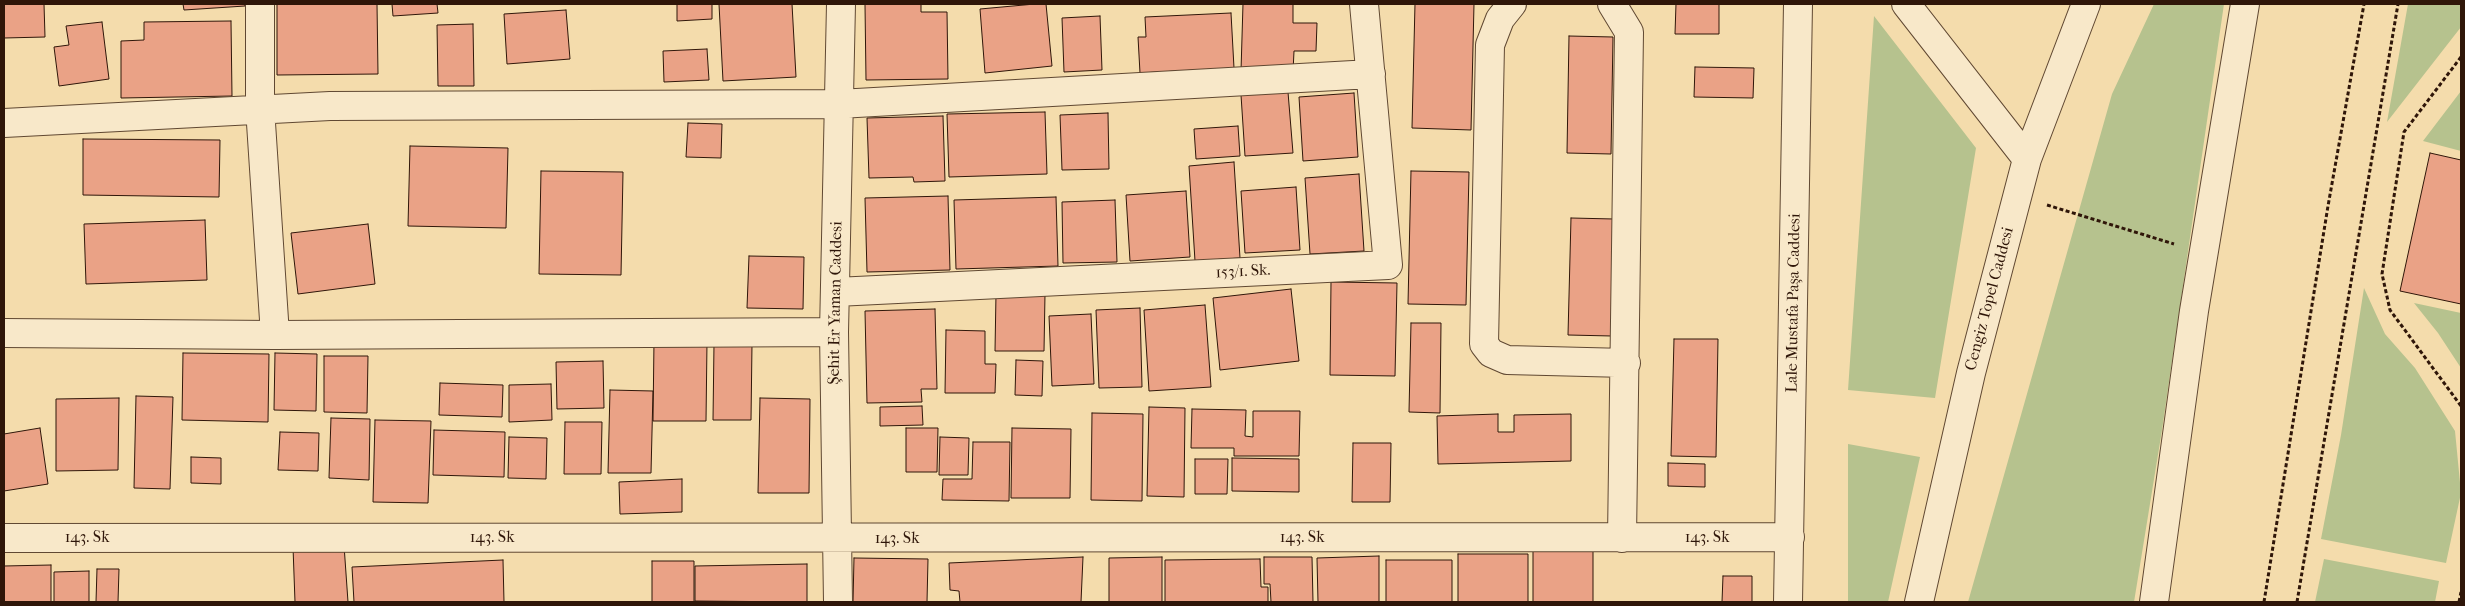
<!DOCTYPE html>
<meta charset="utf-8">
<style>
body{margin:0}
#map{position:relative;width:2465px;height:606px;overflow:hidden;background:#f4dcac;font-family:"IM FELL French Canon",serif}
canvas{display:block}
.frame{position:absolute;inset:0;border:5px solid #2f1609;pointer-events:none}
</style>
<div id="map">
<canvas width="2465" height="606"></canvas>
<div class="frame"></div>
</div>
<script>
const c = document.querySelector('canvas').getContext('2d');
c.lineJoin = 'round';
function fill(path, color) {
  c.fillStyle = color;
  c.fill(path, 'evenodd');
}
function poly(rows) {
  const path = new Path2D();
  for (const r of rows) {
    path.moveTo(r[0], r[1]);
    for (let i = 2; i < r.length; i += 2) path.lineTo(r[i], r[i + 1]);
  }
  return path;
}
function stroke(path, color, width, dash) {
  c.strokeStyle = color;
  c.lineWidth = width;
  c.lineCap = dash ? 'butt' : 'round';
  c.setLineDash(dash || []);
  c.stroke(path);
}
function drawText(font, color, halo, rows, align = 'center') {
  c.font = font + ' "IM FELL French Canon",serif';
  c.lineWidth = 4.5;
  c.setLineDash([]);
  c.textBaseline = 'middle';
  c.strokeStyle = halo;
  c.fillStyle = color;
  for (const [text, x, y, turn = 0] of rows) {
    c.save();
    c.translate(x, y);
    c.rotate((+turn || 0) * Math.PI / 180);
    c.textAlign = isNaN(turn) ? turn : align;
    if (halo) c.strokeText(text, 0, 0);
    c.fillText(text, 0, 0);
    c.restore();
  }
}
fill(poly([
 [2154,4,2224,4,2162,430,2134,602,1968,602,2112,94],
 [2408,4,2461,4,2461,27,2387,122],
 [1874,16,1976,148,1935,398,1848,390],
 [2461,91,2461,151,2423,141],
 [2364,288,2385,334,2415,368,2455,431,2461,493,2446,563,2321,539,2341,435],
 [2414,303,2461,313,2461,368,2438,333],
 [1848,444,1920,457,1888,602,1848,602],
 [2324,559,2439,581,2435,602,2315,602]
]), '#b6c28e');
const building = poly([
 [4,4,44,4,45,37,4,38,4,4],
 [183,4,245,4,245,6,184,10,183,4],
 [277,4,377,4,378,74,277,75,277,4],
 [392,4,437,4,438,13,393,16,392,4],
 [677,4,712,4,712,19,677,21,677,4],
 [719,4,792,4,796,77,723,81,719,4],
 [865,4,921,4,921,12,947,12,948,79,866,80,865,4],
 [1035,4,1046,4,1052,66,985,73,980,9,1035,4],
 [1243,4,1293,4,1293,23,1317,23,1316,51,1294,51,1293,72,1241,71,1243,4],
 [1415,4,1474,4,1471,130,1412,128,1415,4],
 [1676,4,1719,4,1719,34,1675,34,1676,4],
 [566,10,570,59,507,64,504,14,566,10],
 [1231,13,1234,68,1140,73,1138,37,1146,37,1145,17,1231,13],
 [1100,16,1102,70,1064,72,1062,18,1100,16],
 [231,21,232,96,121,98,121,41,144,40,144,22,231,21],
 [102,22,109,79,59,86,54,47,69,45,66,26,102,22],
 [473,24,474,86,438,86,437,25,473,24],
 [1569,36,1613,37,1611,154,1567,153,1569,36],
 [707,49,709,80,664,82,663,51,707,49],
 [1695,67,1754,68,1753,98,1694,97,1695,67],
 [1288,92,1293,153,1245,156,1241,95,1288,92],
 [1354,93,1358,157,1303,161,1299,97,1354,93],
 [1045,112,1047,174,949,177,947,114,1045,112],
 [1108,113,1109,169,1062,170,1060,115,1108,113],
 [943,116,945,181,914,182,913,177,869,178,867,118,943,116],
 [688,123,722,124,721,158,686,157,688,123],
 [1238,126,1240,156,1196,159,1194,129,1238,126],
 [83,139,220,140,219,197,83,195,83,139],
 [410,146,508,148,506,228,408,226,410,146],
 [2430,153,2461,160,2461,304,2400,291,2430,153],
 [1234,162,1240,258,1195,261,1189,166,1234,162],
 [541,171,623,172,621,275,539,274,541,171],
 [1411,171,1469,172,1466,305,1408,304,1411,171],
 [1359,174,1364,251,1310,254,1305,178,1359,174],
 [1296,187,1300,250,1245,253,1241,191,1296,187],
 [1186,191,1190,257,1130,261,1126,195,1186,191],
 [948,196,950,270,867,272,865,198,948,196],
 [1056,197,1058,266,956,269,954,200,1056,197],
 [1115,200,1117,262,1063,263,1062,202,1115,200],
 [1571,218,1614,219,1612,336,1568,335,1571,218],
 [205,220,207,280,86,284,84,224,205,220],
 [368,224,375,284,298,294,291,233,368,224],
 [749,256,804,257,803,309,747,308,749,256],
 [1331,282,1397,283,1395,376,1330,375,1331,282],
 [1291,289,1299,361,1220,370,1213,298,1291,289],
 [996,294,1045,294,1044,351,995,351,996,294],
 [1205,305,1211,387,1149,391,1144,310,1205,305],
 [1140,308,1142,387,1099,388,1096,310,1140,308],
 [935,309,937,389,921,389,922,402,867,403,865,311,935,309],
 [1091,314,1094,384,1052,386,1049,316,1091,314],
 [1411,323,1441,323,1440,413,1409,412,1411,323],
 [946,330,985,331,985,364,996,364,995,393,945,393,946,330],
 [1674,339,1718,339,1716,457,1671,456,1674,339],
 [654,341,707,342,706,421,653,421,654,341],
 [714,344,752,344,751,420,713,420,714,344],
 [183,353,269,354,268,422,182,420,183,353],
 [275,353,317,354,316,411,274,410,275,353],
 [324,356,368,356,367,413,324,412,324,356],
 [1016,360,1043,361,1042,396,1015,395,1016,360],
 [603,361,604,408,557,409,556,362,603,361],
 [440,383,503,385,502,417,439,415,440,383],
 [551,384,552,420,509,422,509,385,551,384],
 [610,390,653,391,651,473,608,473,610,390],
 [136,396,173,397,170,489,134,488,136,396],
 [119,398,118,470,56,471,56,399,119,398],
 [760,398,810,399,809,493,758,493,760,398],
 [922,406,923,425,880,426,880,407,922,406],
 [1149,407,1185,408,1184,497,1147,496,1149,407],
 [1192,409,1246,410,1245,436,1253,437,1253,411,1300,411,1299,456,1234,456,1234,448,1191,448,1192,409],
 [1092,413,1143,414,1142,501,1091,500,1092,413],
 [1498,414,1498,432,1514,432,1514,415,1571,414,1571,461,1438,464,1437,416,1498,414],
 [331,418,370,419,369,480,329,478,331,418],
 [375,420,431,421,428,503,373,502,375,420],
 [565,422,602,422,601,474,564,474,565,422],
 [40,428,48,484,4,491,4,434,40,428],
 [906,428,938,428,937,472,906,472,906,428],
 [1012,428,1071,429,1070,498,1011,498,1012,428],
 [434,430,505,432,504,477,433,475,434,430],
 [280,432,319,433,318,471,278,470,280,432],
 [509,437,547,438,546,479,508,478,509,437],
 [940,437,969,438,968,475,939,475,940,437],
 [973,442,1010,442,1009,501,942,500,943,479,972,479,973,442],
 [1353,443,1391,443,1390,502,1352,502,1353,443],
 [191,457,221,458,221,484,191,483,191,457],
 [1232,458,1299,459,1299,492,1232,491,1232,458],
 [1195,459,1228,459,1227,494,1195,494,1195,459],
 [1668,463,1705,464,1705,487,1668,486,1668,463],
 [682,479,682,512,620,514,619,482,682,479],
 [344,545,348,602,295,602,293,547,344,545],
 [1593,548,1593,602,1533,602,1533,549,1593,548],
 [1458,554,1528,554,1528,602,1458,602,1458,554],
 [1379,556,1379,602,1318,602,1317,558,1379,556],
 [1083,557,1081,602,960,602,959,591,950,590,949,563,1083,557],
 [1162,557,1162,602,1109,602,1109,558,1162,557],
 [1264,557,1312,557,1313,602,1271,602,1270,584,1264,584,1264,557],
 [854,558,928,559,927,602,853,602,854,558],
 [1260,559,1261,587,1268,587,1268,602,1165,602,1165,560,1260,559],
 [503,560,504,602,354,602,352,567,503,560],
 [1386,560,1452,560,1452,602,1386,602,1386,560],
 [652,561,694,561,694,602,652,602,652,561],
 [807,564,807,602,695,601,695,566,807,564],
 [51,565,51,602,4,602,4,566,51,565],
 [97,569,119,569,118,602,96,602,97,569],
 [89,571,89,602,54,602,54,572,89,571],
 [1723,576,1752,576,1752,602,1722,602,1723,576]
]);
fill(building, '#eaa286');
stroke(building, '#2f1609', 1);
const minor = poly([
 [260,4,260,108,275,335],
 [1512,4,1500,19,1490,45,1484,344,1491,353,1507,360,1626,363],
 [1612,4,1629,32,1622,538],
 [1906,4,2027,159],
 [4,123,330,106,839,104,1371,74],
 [836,292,1388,265,1364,4],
 [4,333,275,335,834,332],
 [4,538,1790,537],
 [838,602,834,332,841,4],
 [1788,602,1798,4],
 [1919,602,1971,373,2027,159,2086,4],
 [2154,602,2194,311,2245,4]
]);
stroke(minor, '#604832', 30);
stroke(poly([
 [2461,57,2404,132,2382,274,2390,310,2461,406],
 [2047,205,2174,244],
 [2264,602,2328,206,2364,4],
 [2297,602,2398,4],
 [2459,602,2461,592]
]), '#2f1609', 3, [4, 2.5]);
stroke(minor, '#f8e8c9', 28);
drawText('16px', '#2f1609', '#f8e8c9', [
 ["153/1. Sk.",1243,272,-3],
 ["Cengiz Topel Caddesi",1990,299,-75],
 ["Şehit Er Yaman Caddesi",836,303,-89],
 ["Lale Mustafa Paşa Caddesi",1794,303,-89],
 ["143. Sk",87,538],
 ["143. Sk",492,538],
 ["143. Sk",1302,538],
 ["143. Sk",1707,538],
 ["143. Sk",897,539]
]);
</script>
